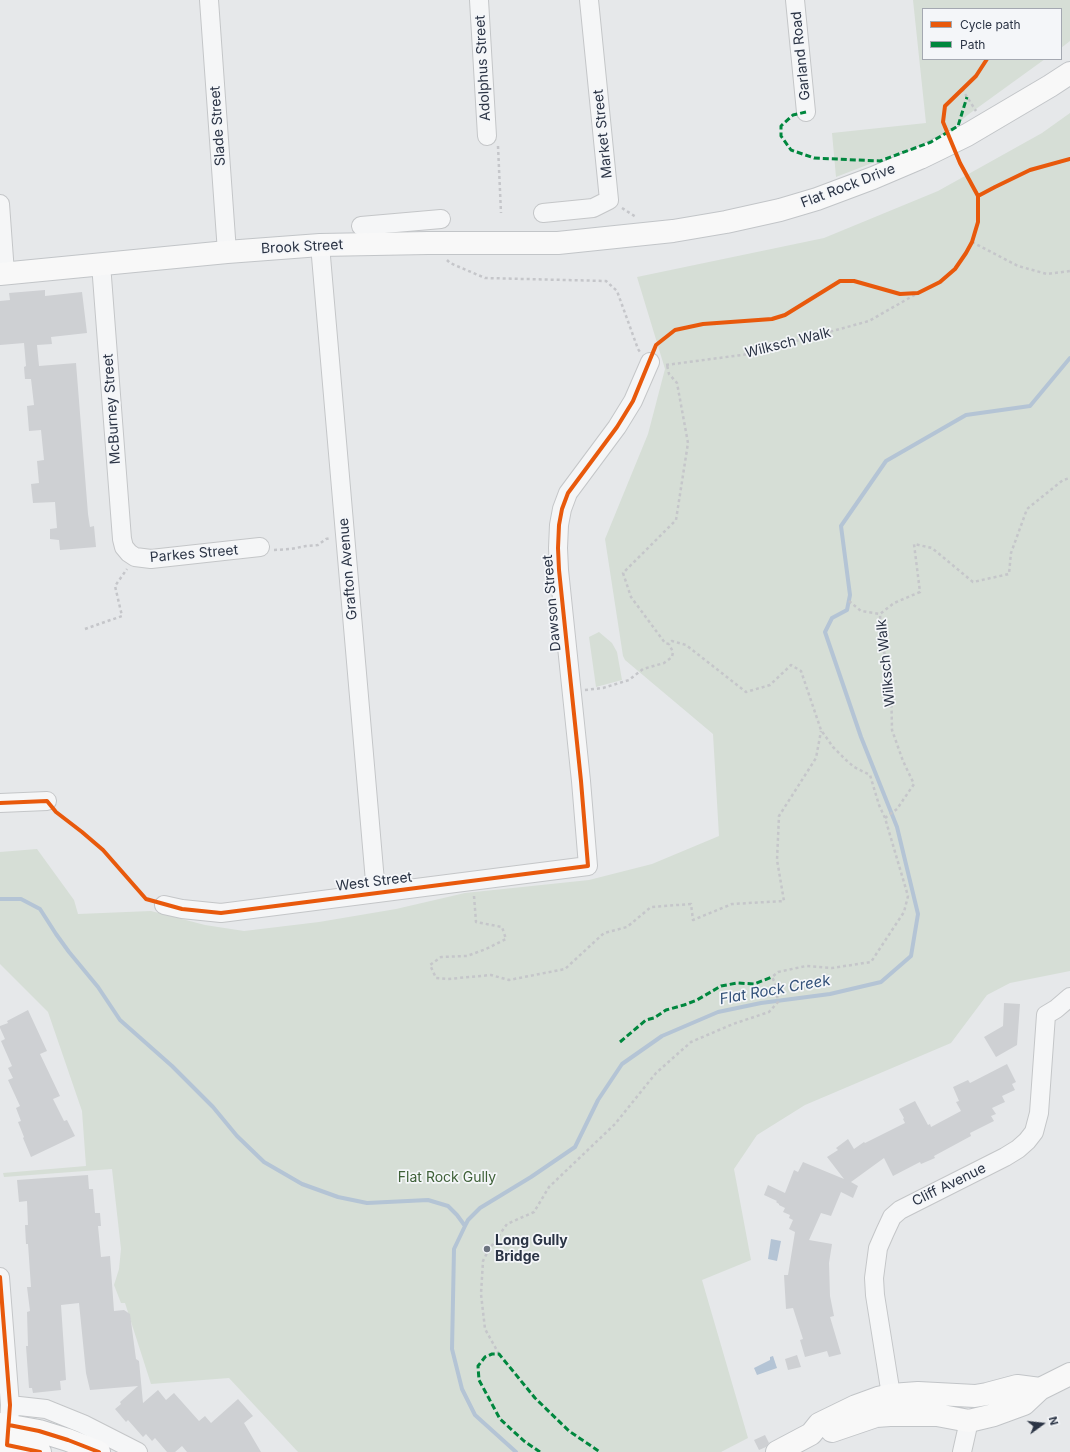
<!DOCTYPE html>
<style>
body{margin:0}
#map{position:relative;width:1070px;height:1452px;overflow:hidden;background:#e6e8ea;font-family:Inter,sans-serif}
canvas{display:block}
.legend{position:absolute;left:922px;top:8px;width:140px;height:52px;box-sizing:border-box;background:#f4f6f9;border:1px solid #a4a8b1;margin:0;padding:5px 7px;list-style:none;font-size:12px;color:#2b3445}
.legend li{display:flex;align-items:center;gap:8px;height:20px}
.legend b{width:20px;border:1px solid #a4a8b1}
.north{position:absolute;left:1022px;top:1404px;width:40px;height:40px;-webkit-text-stroke:3px #f4f6f9;paint-order:stroke;rotate:75deg;font-size:11px;font-weight:700;line-height:16px;text-align:center;color:#2b3445}
.north::after{content:'';display:block;margin:auto;width:14px;height:18px;background:#2b3445;clip-path:polygon(50% 0,100% 100%,50% 72%,0 100%)}
</style>
<div id="map">
<canvas width="1070" height="1452"></canvas>
<ul class="legend">
<li><b style="height:5px;background:#e8590c"></b>Cycle path</li>
<li><b style="height:5px;background:#00873e"></b>Path</li>
</ul>
<div class="north">N</div>
</div>
<script>
const c = document.querySelector('canvas').getContext('2d');
c.lineJoin = 'round';
function fill(path, color) {
  c.fillStyle = color;
  c.fill(path, 'evenodd');
}
function poly(rows) {
  const path = new Path2D();
  for (const r of rows) {
    path.moveTo(r[0], r[1]);
    for (let i = 2; i < r.length; i += 2) path.lineTo(r[i], r[i + 1]);
  }
  return path;
}
function stroke(path, color, width, dash) {
  c.strokeStyle = color;
  c.lineWidth = width;
  c.lineCap = dash ? 'butt' : 'round';
  c.setLineDash(dash || []);
  c.stroke(path);
}
function drawText(font, color, halo, rows, align = 'center') {
  c.font = font + ' Inter,sans-serif';
  c.lineWidth = 3.5;
  c.setLineDash([]);
  c.textBaseline = 'middle';
  c.strokeStyle = halo;
  c.fillStyle = color;
  for (const [text, x, y, turn = 0] of rows) {
    c.save();
    c.translate(x, y);
    c.rotate((+turn || 0) * Math.PI / 180);
    c.textAlign = isNaN(turn) ? turn : align;
    if (halo) c.strokeText(text, 0, 0);
    c.fillText(text, 0, 0);
    c.restore();
  }
}
fill(poly([
 [913,0,1070,0,1070,41,1061,48,1061,9,923,9,923,59,1045,59,969,114,942,136,836,177,832,133,926,123],
 [1070,113,1070,971,1010,983,987,995,951,1043,805,1105,757,1135,734,1169,751,1260,702,1280,748,1438,721,1452,298,1452,229,1378,151,1384,125,1303,121,1303,114,1285,119,1269,121,1249,112,1169,4,1177,3,1173,86,1166,82,1111,48,1012,0,964,0,852,37,849,74,900,78,914,151,911,205,925,244,931,319,922,396,909,465,893,589,880,652,864,719,836,713,734,625,660,623,656,605,539,648,434,665,369,637,277,824,238,938,191,1042,133],
 [599,632,612,643,617,652,622,680,596,687,589,637]
]), '#d6ded6');
fill(poly([
 [771,1239,781,1241,777,1261,768,1259],
 [773,1356,777,1368,757,1375,754,1368,770,1360,770,1357]
]), '#b4c4d5');
stroke(poly([
 [0,899,21,899,40,909,56,934,69,952,98,987,120,1020,172,1066,213,1107,237,1136,264,1162,302,1184,338,1197,367,1203,428,1200,448,1206,457,1215,465,1226],
 [516,1452,475,1415,462,1389,452,1349,454,1249,465,1226,468,1220,480,1208,531,1177,575,1147,598,1100,622,1064,662,1036,718,1012,761,1003,830,994,881,982,911,956,918,914,897,827,861,737,825,632,832,618,847,610,850,595,841,526,886,461,966,415,1030,406,1070,358]
]), '#b4c4d5', 4);
fill(poly([
 [45,290,45,296,82,292,87,333,51,337,52,344,37,345,39,366,76,363,88,514,90,527,94,526,96,547,60,550,59,540,50,539,50,529,57,528,55,502,33,503,31,484,39,483,37,461,44,460,41,430,29,431,27,406,34,405,31,379,25,379,24,367,26,366,24,343,0,345,0,301,10,300,9,293],
 [1004,1003,1020,1004,1017,1045,996,1057,984,1037,1003,1026],
 [28,1010,47,1051,40,1054,60,1096,53,1099,64,1121,67,1120,75,1136,31,1157,23,1138,24,1137,18,1122,21,1121,16,1108,20,1106,8,1080,13,1078,8,1068,12,1066,1,1041,5,1039,0,1028,0,1026,8,1023,7,1021],
 [1007,1064,1016,1082,1012,1084,1015,1090,1002,1096,1005,1102,992,1108,996,1114,991,1116,994,1121,970,1133,971,1136,934,1156,935,1158,921,1164,920,1162,893,1176,884,1158,851,1182,858,1186,853,1198,841,1192,831,1216,821,1213,809,1240,832,1244,829,1263,830,1296,834,1316,830,1317,841,1354,829,1357,827,1351,805,1357,800,1340,803,1339,793,1308,786,1309,784,1275,788,1275,795,1232,789,1229,793,1220,789,1218,790,1215,783,1212,785,1208,779,1205,779,1204,776,1202,777,1201,764,1195,768,1185,785,1193,794,1170,798,1172,803,1162,844,1179,827,1157,838,1150,836,1148,848,1139,854,1149,864,1142,865,1143,905,1123,903,1119,904,1118,899,1109,915,1101,928,1125,930,1124,931,1127,961,1111,956,1102,959,1101,953,1087,968,1080,970,1083],
 [88,1175,89,1189,93,1189,95,1213,100,1213,101,1226,98,1226,101,1257,110,1256,114,1311,124,1310,130,1314,136,1359,139,1361,143,1403,158,1390,166,1400,174,1393,199,1421,205,1416,211,1423,238,1399,253,1416,244,1423,261,1452,187,1452,182,1446,175,1452,167,1452,155,1438,152,1441,146,1434,143,1437,128,1420,126,1422,115,1409,121,1404,120,1402,138,1386,90,1390,86,1373,79,1303,61,1305,66,1380,60,1381,61,1390,33,1393,32,1388,29,1388,26,1346,28,1346,27,1312,30,1311,27,1287,31,1287,28,1244,26,1244,25,1225,28,1225,27,1201,19,1202,17,1180],
 [797,1355,801,1367,788,1370,785,1359],
 [765,1435,769,1443,766,1447,759,1450,754,1440]
]), '#ced0d3');
const minor = poly([
 [209,0,227,252],
 [479,0,487,136],
 [795,0,806,112],
 [0,204,5,273],
 [543,213,593,208,609,200,589,0],
 [361,226,441,219],
 [320,245,376,893],
 [101,264,122,539,124,547,129,553,135,557,151,559,260,547],
 [0,803,47,801],
 [164,905,182,909,221,913,588,866,581,781,559,570,558,548,559,525,562,509,568,493,617,427,633,401,650,362],
 [0,1277,10,1405,9,1425],
 [891,1395,875,1295,874,1278,878,1248,885,1232,892,1217,900,1210,1005,1157,1018,1149,1027,1141,1034,1132,1039,1113,1046,1015,1056,1009,1070,997],
 [10,1405,46,1409,83,1424,138,1452],
 [962,1452,969,1421]
]);
const major = poly([
 [0,274,227,252,320,245,428,243,558,243,673,231,726,222,780,210,817,199,873,178,920,158,967,135,1050,86,1070,73],
 [0,1424,39,1431,68,1440,99,1452],
 [832,1431,876,1416,890,1415,937,1415,969,1421,994,1415,1024,1404,1040,1389,1070,1374],
 [0,1444,40,1452],
 [777,1452,811,1434,819,1424,856,1406,878,1398,891,1395,918,1393,975,1396,987,1394,1017,1386,1040,1389]
]);
stroke(minor, '#c4c6c8', 20);
stroke(major, '#c2c5c8', 24);
stroke(poly([
 [962,89,976,111],
 [498,146,501,213],
 [622,208,636,217],
 [972,242,1018,266,1047,274,1070,271],
 [447,260,450,263,485,278,606,281,617,291,638,349,640,352],
 [666,365,749,354,869,321,918,293],
 [274,550,291,549,306,546,318,545,326,539,331,538],
 [849,601,861,611,880,614],
 [85,629,122,616,115,586,127,569],
 [585,690,603,688,629,680,643,669,664,663,672,657,673,652,669,644],
 [885,818,897,809,914,784,903,761,892,730,891,678,886,662,881,635,880,614,894,603,920,592,914,544,932,548,973,582,1009,574,1011,553,1027,509,1063,480,1070,478],
 [474,896,476,922,502,927,506,939,486,949,467,956,441,957,430,965,436,978,448,979,491,975,509,980,565,969,604,933,627,927,651,907,691,904,693,920,732,904,784,901,777,860,779,816,816,758,821,731],
 [499,1354,485,1329,481,1294,483,1261,488,1251,507,1224,534,1212,549,1187,615,1124,656,1073,691,1042,733,1024,769,1012,778,1002,775,983,772,977,778,972,806,966,832,968,871,962,904,912,908,896,885,818,879,805,870,775,854,767,846,760,833,747,821,730,801,671,791,665,770,685,746,692,686,645,672,641,669,644,665,643,631,597,623,573,676,520,688,443,677,383,669,374,667,365]
]), '#c5c6ca', 2.5, [3, 3]);
stroke(minor, '#f5f6f7', 18);
stroke(major, '#f8f8f8', 22);
stroke(poly([
 [806,112,793,115,781,126,781,136,791,150,814,158,880,161,931,142,958,126,967,97],
 [620,1042,646,1020,654,1018,666,1010,684,1005,697,1000,721,986,737,983,754,984,772,977],
 [540,1452,524,1441,500,1419,479,1380,478,1366,485,1357,492,1354,499,1354,535,1398,569,1431,600,1452]
]), '#00873e', 3, [6, 3]);
stroke(poly([
 [978,196,995,187,1030,170,1070,159],
 [0,803,47,801,56,812,82,832,103,850,146,899,182,909,221,913,588,866,581,781,559,570,558,548,559,525,562,509,568,493,617,427,633,401,656,345,675,330,703,324,772,319,785,315,840,281,854,281,900,294,918,293,940,282,955,269,966,253,972,242,978,222,978,196,960,163,943,122,945,106,976,76,987,59],
 [0,1277,10,1405,7,1445,40,1452],
 [9,1425,39,1431,68,1440,99,1452]
]), '#e8590c', 4);
for (const [x, y, r, color] of [
 [487,1249,4,"#6c737f"]
]) {
  const dot = new Path2D();
  dot.arc(x, y, r, 0, 2 * Math.PI);
  c.fillStyle = color;
  c.fill(dot);
  stroke(dot, '#f4f6f9', 1.5);
}
drawText('14px', '#2b3445', '#f4f6f9', [
 ["Garland Road",801,56,-96],
 ["Adolphus Street",483,68,-93],
 ["Slade Street",218,126,-94],
 ["Market Street",603,134,-96],
 ["Flat Rock Drive",848,186,-21],
 ["Brook Street",302,247,-3],
 ["Wilksch Walk",788,343,-14],
 ["McBurney Street",112,409,-94],
 ["Parkes Street",194,554,-5],
 ["Grafton Avenue",348,569,-95],
 ["Dawson Street",552,603,-95],
 ["Wilksch Walk",886,663,-96],
 ["West Street",374,882,-7],
 ["Cliff Avenue",949,1185,-26]
]);
drawText('14px', '#3f6138', '#f4f6f9', [
 ["Flat Rock Gully",447,1178]
]);
drawText('bold 14px', '#2b3445', '#f4f6f9', [
 ["Long Gully",495,1241],
 ["Bridge",495,1257]
], 'left');
drawText('italic 15px', '#34527a', '#f4f6f9', [
 ["Flat Rock Creek",775,990,-10]
]);
</script>
